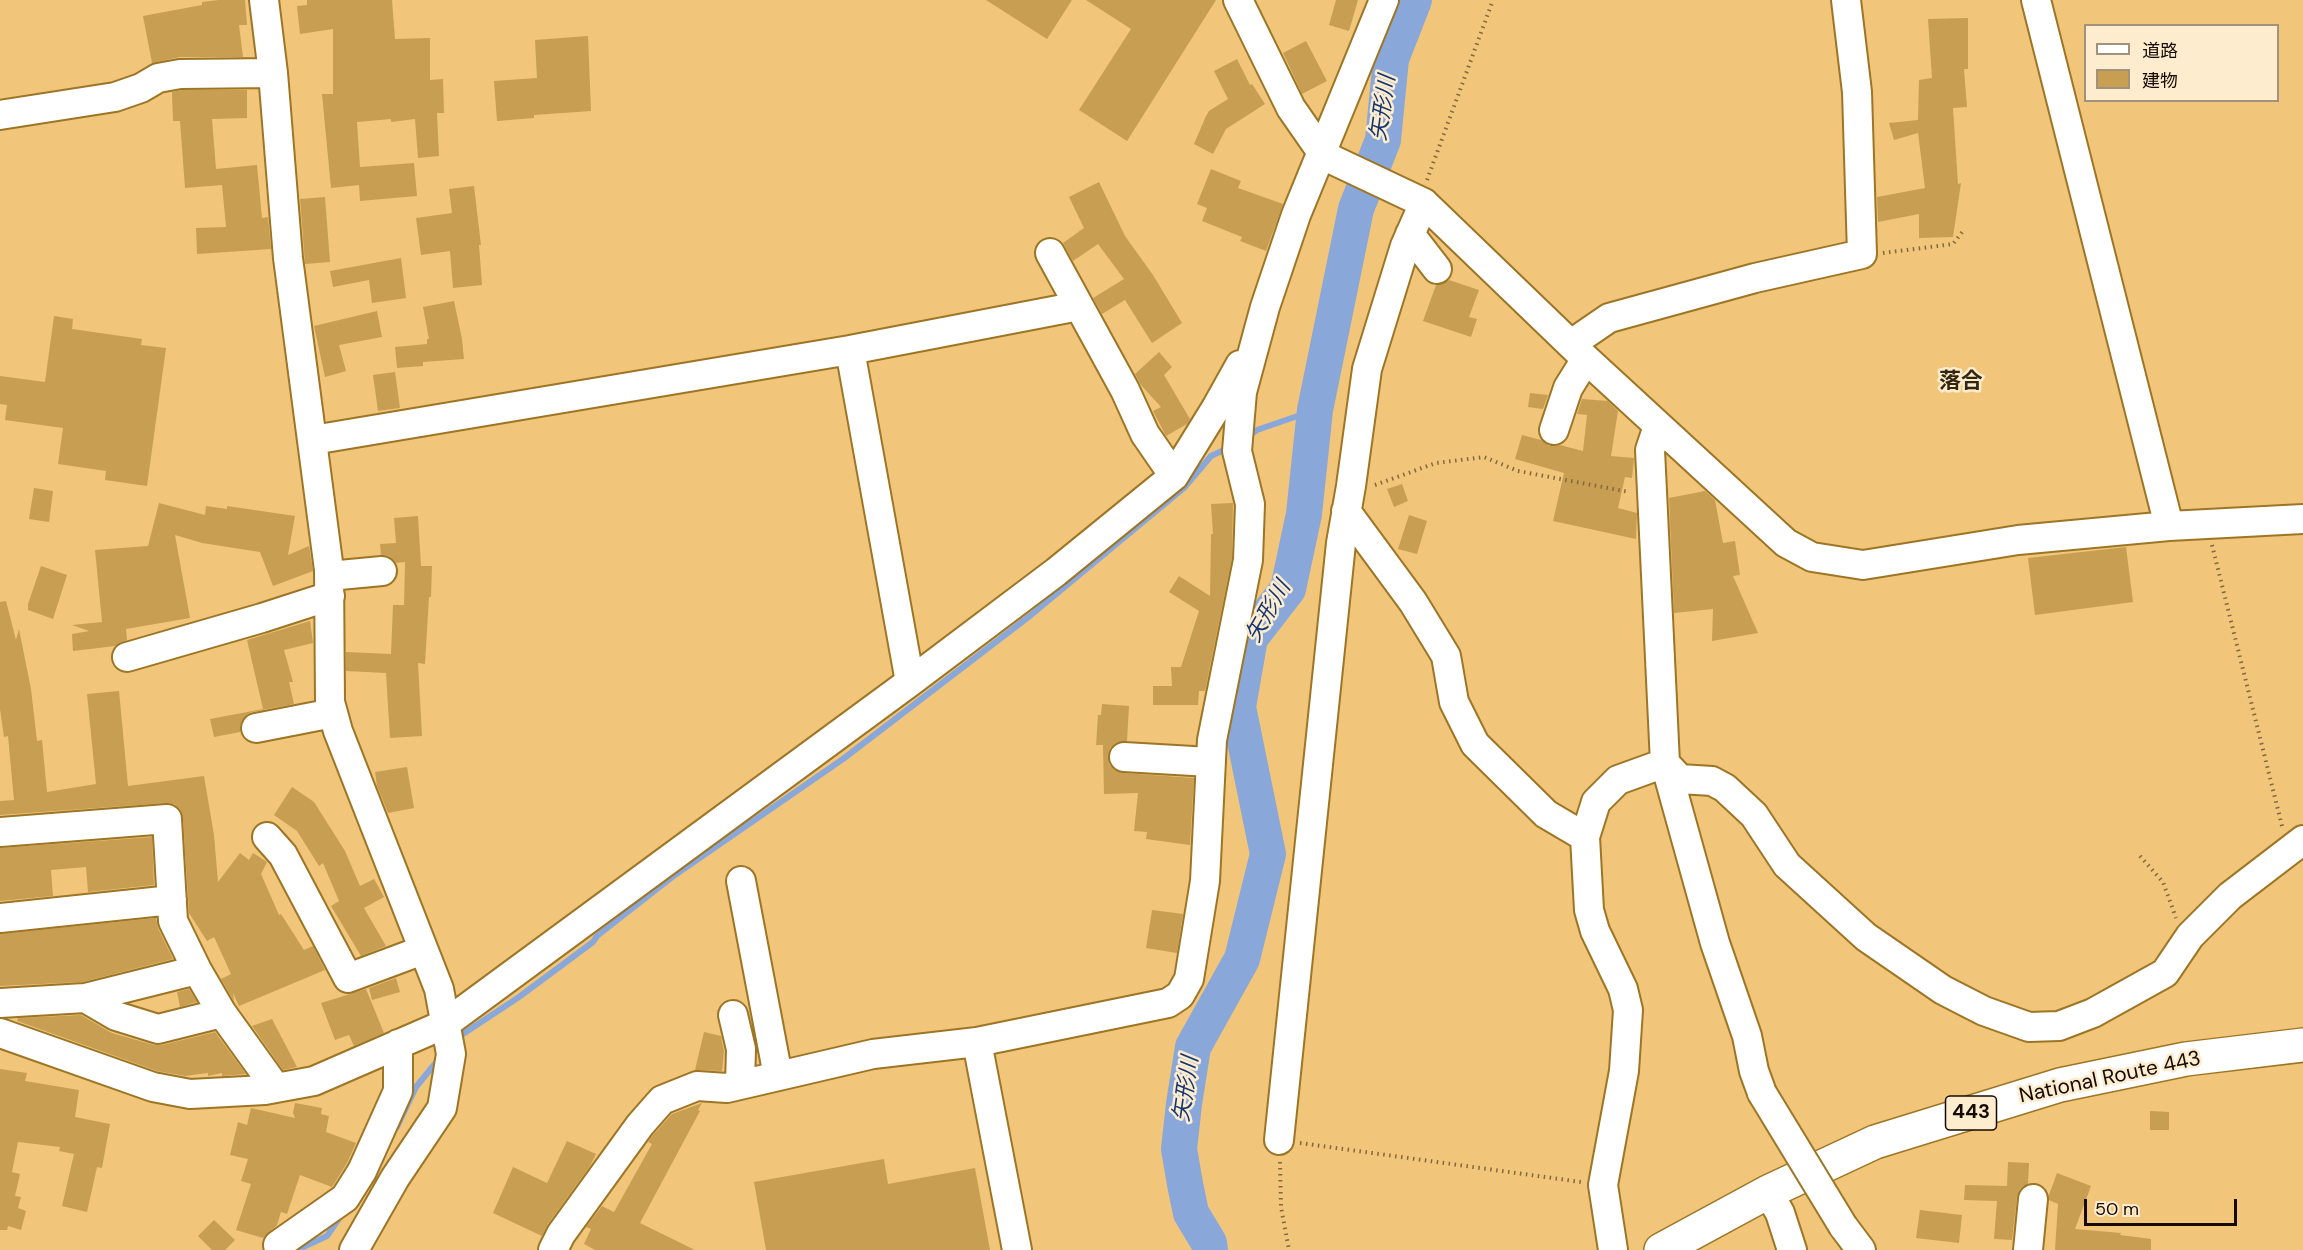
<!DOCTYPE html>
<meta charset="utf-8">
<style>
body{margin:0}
#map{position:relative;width:2303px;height:1250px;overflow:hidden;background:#f1c67a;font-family:"DM Sans","Noto Sans JP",sans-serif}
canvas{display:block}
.legend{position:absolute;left:2084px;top:24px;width:195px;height:78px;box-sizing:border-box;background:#fdecce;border:2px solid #a1927c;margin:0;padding:8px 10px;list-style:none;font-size:18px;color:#160b00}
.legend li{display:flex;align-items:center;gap:12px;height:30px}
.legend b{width:30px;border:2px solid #a1927c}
.scale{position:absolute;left:2084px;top:1199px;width:153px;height:27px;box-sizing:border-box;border:3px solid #160b00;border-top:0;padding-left:8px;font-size:18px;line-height:21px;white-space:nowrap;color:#160b00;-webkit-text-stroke:4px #fdecce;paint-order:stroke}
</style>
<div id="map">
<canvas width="2303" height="1250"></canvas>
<ul class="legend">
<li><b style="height:8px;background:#fff"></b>道路</li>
<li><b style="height:16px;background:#c89e52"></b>建物</li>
</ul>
<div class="scale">50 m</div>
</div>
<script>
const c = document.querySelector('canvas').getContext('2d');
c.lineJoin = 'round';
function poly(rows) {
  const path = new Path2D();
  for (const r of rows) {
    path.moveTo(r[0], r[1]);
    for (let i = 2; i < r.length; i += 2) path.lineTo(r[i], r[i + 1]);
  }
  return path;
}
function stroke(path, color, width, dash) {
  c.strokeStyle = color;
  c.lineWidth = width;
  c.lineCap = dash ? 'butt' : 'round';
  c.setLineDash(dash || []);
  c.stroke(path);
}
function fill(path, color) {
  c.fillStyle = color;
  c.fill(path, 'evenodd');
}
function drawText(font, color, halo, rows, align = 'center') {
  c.font = font + ' "DM Sans","Noto Sans JP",sans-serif';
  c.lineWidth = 5;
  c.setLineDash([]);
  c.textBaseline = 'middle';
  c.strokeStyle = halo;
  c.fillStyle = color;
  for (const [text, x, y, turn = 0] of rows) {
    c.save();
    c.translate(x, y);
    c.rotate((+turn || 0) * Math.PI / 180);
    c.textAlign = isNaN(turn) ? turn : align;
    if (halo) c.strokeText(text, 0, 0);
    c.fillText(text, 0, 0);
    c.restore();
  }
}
stroke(poly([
 [1247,437,1257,430,1315,410],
 [457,1038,519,997,593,942,597,936,675,875,843,759,1031,615,1184,488,1211,456,1228,448],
 [397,1127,416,1087,438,1060],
 [297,1250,327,1236,340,1217]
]), '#8aa7da', 6);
stroke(poly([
 [1210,1250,1209,1243,1191,1213,1185,1184,1179,1149,1184,1104,1193,1047,1242,959,1268,854,1238,707,1250,638,1288,589,1304,514,1315,410,1356,209,1383,140,1391,59,1414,0]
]), '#8aa7da', 36);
fill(poly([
 [219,0,245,0,247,25,239,25,243,57,180,57,152,63,143,16,202,5,202,2],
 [307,0,392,0,395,39,430,38,430,80,443,79,444,113,437,113,439,156,418,158,415,119,391,122,391,119,357,122,360,167,414,163,417,196,360,201,359,185,331,188,322,94,333,94,333,29,300,34,297,6,307,5],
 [986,0,1072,0,1047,39],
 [1086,0,1216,0,1127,141,1079,110,1131,29],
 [1336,0,1358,0,1349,31,1329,25],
 [1968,18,1968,69,1964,69,1967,107,1953,108,1958,184,1961,183,1953,237,1919,238,1919,214,1878,222,1877,197,1925,188,1918,133,1894,140,1889,123,1918,120,1919,80,1932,78,1928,19],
 [588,36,591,111,534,115,534,118,497,121,494,81,537,78,535,40],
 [1306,41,1327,81,1302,94,1283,53],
 [1237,59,1250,85,1252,84,1265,104,1226,129,1213,154,1194,144,1206,116,1209,111,1228,99,1214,71],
 [182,90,247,90,247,118,212,119,216,169,257,165,262,218,268,217,271,249,197,254,196,228,226,227,222,185,185,188,180,121,173,121,172,92],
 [1211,169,1241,181,1238,188,1283,204,1266,251,1240,241,1242,237,1202,221,1207,208,1197,204],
 [1099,182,1125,236,1153,275,1182,323,1152,343,1125,300,1102,314,1093,298,1124,279,1098,244,1073,261,1063,243,1084,228,1069,197],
 [474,186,481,245,479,245,482,285,453,288,450,251,421,255,416,218,452,213,449,189],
 [325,197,330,262,305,264,300,199],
 [401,258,406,298,372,303,369,280,333,287,330,271],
 [1449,280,1479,290,1469,317,1477,319,1471,337,1423,321,1436,285],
 [454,301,462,339,464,359,423,362,423,366,397,368,395,347,427,344,427,339,429,339,423,307],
 [377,311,382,337,339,345,346,371,325,377,314,326],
 [54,316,73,319,72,329,142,339,141,345,166,348,147,486,105,480,106,471,58,464,63,428,5,420,7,405,0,404,0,376,45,382],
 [1159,352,1172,367,1164,375,1190,419,1187,424,1166,436,1153,411,1161,407,1141,385,1135,374],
 [395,372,400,408,378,411,373,375],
 [1530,393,1548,395,1543,409,1528,407],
 [1582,399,1608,401,1618,411,1611,456,1634,458,1634,460,1632,478,1625,477,1618,508,1637,513,1636,539,1553,521,1564,473,1515,459,1522,435,1541,440,1549,446,1560,445,1583,451,1587,415,1577,414],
 [1402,484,1408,501,1394,507,1387,489],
 [34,488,53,491,49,522,29,519],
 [1705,491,1715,500,1723,543,1735,541,1740,575,1733,576,1758,633,1712,641,1713,609,1674,613,1669,498],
 [159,503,205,515,206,506,227,509,227,506,295,516,288,555,309,546,313,571,273,586,260,552,202,543,175,535,190,618,126,629,127,640,115,646,73,651,72,634,89,631,72,625,102,622,95,550,148,546],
 [1233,503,1232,558,1205,691,1199,691,1198,705,1153,705,1153,686,1172,686,1171,667,1181,667,1199,611,1169,592,1179,576,1210,596,1211,534,1213,534,1211,504],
 [1409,515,1427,521,1417,554,1398,549],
 [418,516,421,566,432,566,431,597,429,597,425,664,418,663,422,736,390,738,386,673,346,671,346,652,391,654,393,605,404,605,405,562,396,563,389,556,381,555,380,544,396,543,394,518],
 [2126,547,2133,602,2035,615,2028,558],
 [41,566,67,575,53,619,28,610,28,604],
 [6,601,16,640,19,629,31,689,37,741,42,740,47,792,96,784,87,694,119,691,128,786,204,776,214,835,218,882,240,853,249,860,253,853,267,862,261,874,279,915,281,914,304,950,313,946,325,970,239,1006,233,993,234,1001,221,979,231,974,214,937,207,941,189,913,183,818,180,809,174,804,166,803,0,815,0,801,14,800,8,736,4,737,0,709,0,602],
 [310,621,313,643,284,650,293,682,289,682,294,704,252,712,246,715,241,722,240,732,214,737,210,719,263,709,247,640],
 [1102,704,1129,706,1127,741,1116,743,1110,748,1108,755,1109,764,1114,770,1123,773,1194,778,1190,845,1146,839,1147,832,1134,831,1138,793,1104,794,1103,745,1096,745,1098,715,1101,715],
 [407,767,414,808,388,813,377,786,375,772],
 [292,787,314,802,345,851,360,886,374,879,384,897,364,908,386,946,361,956,331,906,339,901,323,863,319,866,297,831,274,815],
 [152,837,154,885,88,892,86,867,51,870,53,896,0,901,0,848],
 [1152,910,1183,914,1177,953,1146,948],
 [156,918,158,928,173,959,82,982,0,986,0,934],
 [396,978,400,992,372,1000,369,988],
 [189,989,197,1002,180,1007,177,992],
 [366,989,384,1033,354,1046,349,1035,335,1040,321,1003],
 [81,1015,112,1033,154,1045,162,1045,215,1032,246,1074,222,1076,222,1073,208,1076,208,1073,185,1076,157,1071,17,1021,18,1018],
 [272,1019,297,1067,283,1070,252,1026],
 [704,1032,721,1036,724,1051,722,1071,695,1070],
 [0,1069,27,1073,25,1081,79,1090,75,1117,110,1124,102,1168,97,1167,87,1212,62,1206,74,1154,59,1151,60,1147,18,1142,12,1172,20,1174,15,1196,21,1197,18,1208,26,1211,21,1230,8,1226,7,1230,0,1230],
 [295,1103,322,1108,321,1114,329,1116,326,1132,356,1143,347,1163,332,1187,300,1175,287,1214,281,1212,277,1225,263,1238,236,1230,251,1184,241,1181,248,1159,230,1155,238,1122,247,1125,251,1108,295,1118,293,1113],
 [702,1103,698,1110,700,1111,640,1223,695,1250,595,1250,584,1244,591,1229,586,1227,602,1206,614,1212,652,1144,648,1142,653,1135,672,1114],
 [2150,1111,2169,1112,2169,1130,2150,1130],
 [567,1141,596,1154,590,1166,548,1224,542,1236,493,1213,513,1167,547,1183],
 [884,1159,888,1184,975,1168,990,1250,766,1250,754,1182],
 [2008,1162,2029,1163,2028,1184,2020,1189,2017,1197,2012,1240,1994,1239,1997,1201,1964,1200,1965,1185,2007,1186],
 [2057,1173,2091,1186,2075,1229,2121,1233,2120,1235,2151,1239,2151,1250,2055,1250,2058,1204,2049,1200,2049,1195],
 [1920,1210,1962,1215,1959,1243,1916,1238],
 [214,1220,235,1240,225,1250,212,1250,198,1236]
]), '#c89e52');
const minor = poly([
 [264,0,273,73,288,258,329,570,330,702,338,731,439,989,451,1054,442,1108,395,1178,354,1250],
 [1238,0,1291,108,1323,154,1333,160,1424,203,1586,359,1786,543,1812,557,1863,565,2018,540,2169,526,2303,519],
 [2036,0,2169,526],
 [0,115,115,97,141,88,158,78,180,74,273,73],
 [1410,234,1437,269],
 [1050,253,1125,390,1145,434,1174,476],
 [1571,344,1609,318,1755,278,1862,254,1857,92,1846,0],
 [850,350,1079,306],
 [1658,426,1650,450,1665,763,1715,943,1747,1036,1754,1071,1762,1093],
 [1554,430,1568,388,1586,359],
 [313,440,850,350,910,682],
 [1346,511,1413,602,1446,656,1454,702,1475,744,1546,814,1585,837],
 [329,576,382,571],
 [127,657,262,618,330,596],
 [256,728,333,713],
 [1124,757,1210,762],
 [1665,763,1680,779,1712,781,1725,788,1754,815,1787,865,1866,937,1943,990,1984,1011,2029,1027,2059,1026,2093,1013,2165,973,2190,936,2230,896,2303,840],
 [0,832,167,819,173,921,197,970],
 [267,837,283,855,348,978,423,950],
 [741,881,778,1076],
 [0,918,172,900],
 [85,998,197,970,222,1013],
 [0,1003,85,998,116,1016,158,1029,222,1013,276,1088],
 [733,1015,741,1049,740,1085],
 [0,1033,153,1087,190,1094,265,1090,314,1081,445,1024,910,682,1056,572,1174,476,1216,408,1240,365],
 [977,1042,1017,1250],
 [1279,1140,1341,543,1351,486,1367,369,1405,246,1424,203],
 [1768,1192,1780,1213,1792,1250],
 [1843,1226,1861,1250],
 [278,1245,345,1198,362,1171,398,1091,398,1044],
 [553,1250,561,1234,640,1125,662,1100,697,1086,727,1088,873,1054,977,1042,1168,1003,1180,995,1189,979,1205,881,1212,740,1248,560,1250,504,1237,451,1242,392,1265,307,1296,215,1384,0],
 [1613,1250,1603,1185,1624,1071,1628,1010,1623,989,1595,931,1589,910,1585,837,1596,802,1618,780,1665,763],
 [2028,1250,2033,1199]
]);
const highway = poly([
 [1661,1250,1768,1192,1875,1142,2060,1085,2186,1059,2303,1045]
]);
stroke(minor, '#9d7525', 32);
stroke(highway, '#9d7525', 36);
stroke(poly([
 [1427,180,1493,0],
 [1883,253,1953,244,1963,231],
 [1375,485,1436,463,1484,457,1518,471,1629,492],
 [2212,545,2282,826],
 [2140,856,2163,882,2176,918],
 [1300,1143,1581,1182],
 [1280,1162,1281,1207,1289,1250]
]), '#83683d', 4, [1.5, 4.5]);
stroke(minor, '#fff', 28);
stroke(highway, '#fff', 33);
const minorBridge = poly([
 [1762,1093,1843,1226]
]);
stroke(minorBridge, '#9d7525', 32, []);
stroke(minorBridge, '#fff', 28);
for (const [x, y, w] of [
 [1971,1113,51]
]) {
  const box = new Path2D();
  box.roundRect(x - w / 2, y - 17, w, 34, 4.5);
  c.fillStyle = '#fdecce';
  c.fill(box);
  stroke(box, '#160b00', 1.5);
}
drawText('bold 20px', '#160b00', null, [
 ["443",1971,1113]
]);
drawText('21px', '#160b00', '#fdecce', [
 ["National Route 443",2110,1078,-12]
]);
drawText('italic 22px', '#153673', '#fdecce', [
 ["矢形川",1384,108,-82],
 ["矢形川",1269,612,-60],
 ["矢形川",1187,1089,-82]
]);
drawText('bold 22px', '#34270f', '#fdecce', [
 ["落合",1961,382]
]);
</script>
